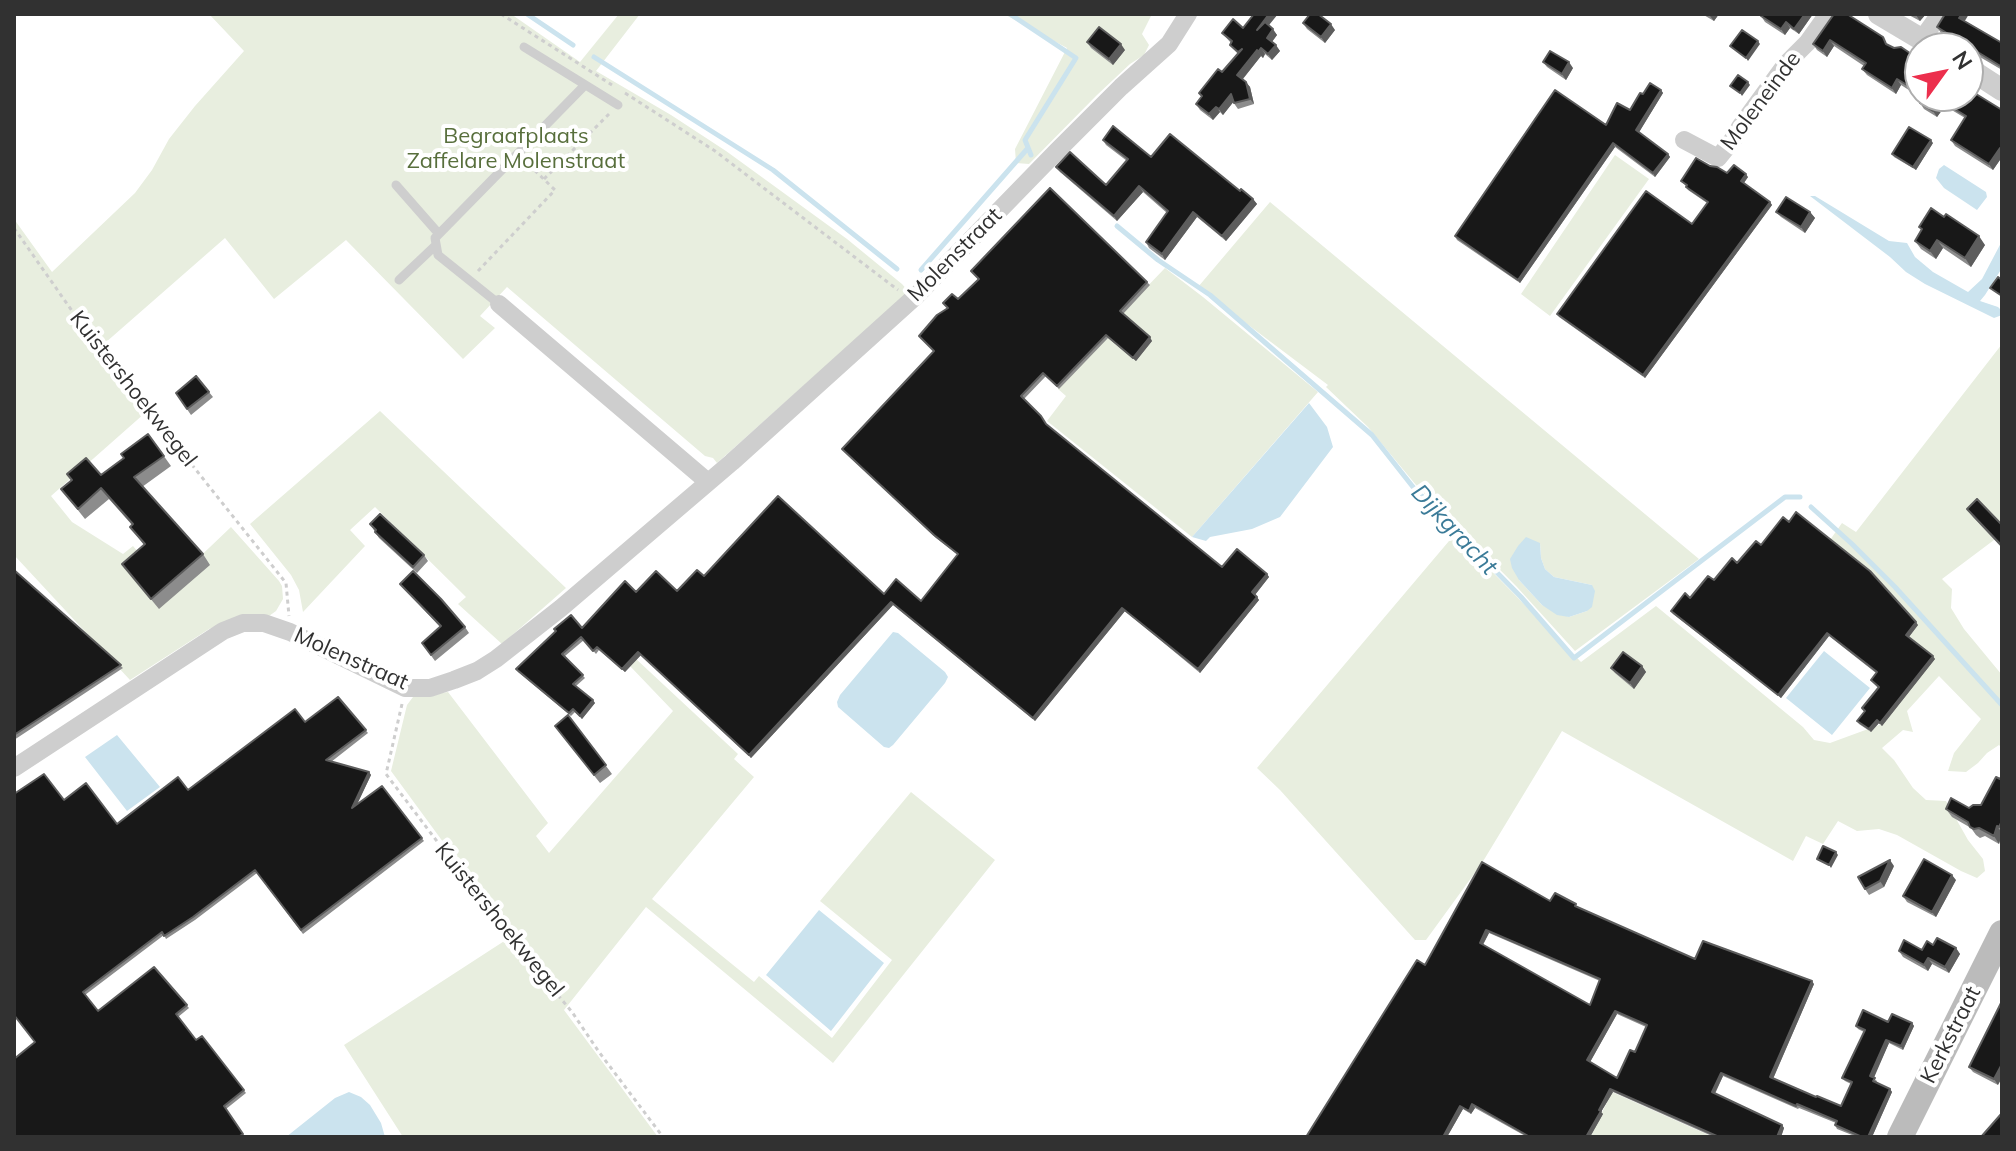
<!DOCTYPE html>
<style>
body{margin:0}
#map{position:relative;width:2016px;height:1151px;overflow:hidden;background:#fff;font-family:Mulish,sans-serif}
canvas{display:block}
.frame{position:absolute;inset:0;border:16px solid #313131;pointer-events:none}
.north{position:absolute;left:1904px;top:32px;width:80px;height:80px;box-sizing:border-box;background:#fff;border:2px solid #adadad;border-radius:50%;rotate:57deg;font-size:22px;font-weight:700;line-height:32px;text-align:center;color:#313131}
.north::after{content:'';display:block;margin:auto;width:28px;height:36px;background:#ec2f4d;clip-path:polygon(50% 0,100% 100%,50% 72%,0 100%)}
</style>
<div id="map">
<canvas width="2016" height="1151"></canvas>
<div class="frame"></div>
<div class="north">N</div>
</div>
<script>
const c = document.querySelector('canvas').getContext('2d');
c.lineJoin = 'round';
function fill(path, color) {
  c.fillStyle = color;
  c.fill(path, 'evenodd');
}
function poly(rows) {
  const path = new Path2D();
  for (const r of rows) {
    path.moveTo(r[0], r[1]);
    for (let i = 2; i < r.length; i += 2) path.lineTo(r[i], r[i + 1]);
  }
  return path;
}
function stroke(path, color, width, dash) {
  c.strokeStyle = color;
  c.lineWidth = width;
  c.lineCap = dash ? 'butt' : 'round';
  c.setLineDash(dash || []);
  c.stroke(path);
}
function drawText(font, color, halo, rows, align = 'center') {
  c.font = font + ' Mulish,sans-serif';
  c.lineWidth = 8;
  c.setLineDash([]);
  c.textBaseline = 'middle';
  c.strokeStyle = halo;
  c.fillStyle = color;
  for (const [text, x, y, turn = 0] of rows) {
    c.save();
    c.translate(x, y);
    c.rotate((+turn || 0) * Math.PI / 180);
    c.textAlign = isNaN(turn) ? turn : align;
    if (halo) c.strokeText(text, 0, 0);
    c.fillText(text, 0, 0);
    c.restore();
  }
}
fill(poly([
 [209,14,511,14,580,62,619,14,640,14,596,71,671,115,726,151,847,239,902,284,909,292,717,463,713,458,705,456,507,287,480,316,495,328,463,359,346,240,274,299,225,238,97,350,145,413,51,496,72,522,123,554,133,546,168,587,231,527,279,581,282,586,283,599,276,611,269,616,229,621,209,629,130,680,14,555,14,219,52,272,135,193,152,170,169,139,195,106,244,51],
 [1004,14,1152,14,1142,34,1149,45,1144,55,1130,64,1097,95,1029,164,1016,163,1015,149,1067,48],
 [1615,155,1649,179,1550,316,1521,294],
 [1270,202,1699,559,1575,651,1517,587,1416,485,1368,427,1326,387,1328,385,1198,287],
 [1540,543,1541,558,1545,569,1554,577,1592,585,1587,611,1569,617,1542,605,1519,580],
 [1165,268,1203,297,1318,392,1192,537,1047,421,1066,396,1058,389,1118,324,1115,320],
 [2002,344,2002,534,1942,579,1952,589,1951,608,1964,629,2002,675,2002,748,1999,745,1987,753,1978,763,1966,772,1948,771,1954,753,1981,719,1939,676,1907,711,1913,732,1903,730,1882,748,1894,760,1913,788,1926,800,1946,801,1968,840,1983,859,1985,871,1977,878,1961,871,1897,835,1879,829,1857,831,1838,821,1823,844,1806,836,1793,861,1562,731,1482,863,1426,940,1415,940,1280,790,1257,768,1449,541,1459,538,1581,662,1656,606,1803,727,1814,740,1830,743,1879,725,1932,658,1906,637,1830,540,1842,523,1856,532],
 [380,411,566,588,502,644,458,604,466,597,375,507,350,530,365,546,303,612,299,590,291,575,250,524],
 [635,658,738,754,734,759,754,777,652,899,754,982,759,976,832,1038,892,960,820,901,911,792,995,860,833,1063,646,907,564,1010,658,1137,403,1137,344,1045,512,936,391,771,407,705,413,697,448,692,548,823,536,836,549,853,673,711,629,665],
 [1612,1092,1713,1137,1590,1137]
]), '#e8eedf');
fill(poly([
 [1944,165,1986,192,1987,197,1977,210,1944,188,1936,178,1939,169],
 [1810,196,1815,196,1889,241,1907,243,1915,257,1933,272,1968,292,1982,279,2002,241,2002,268,1985,295,1980,301,1998,307,2002,311,2002,315,1994,318,1925,284,1906,272,1890,257],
 [1309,403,1327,427,1333,447,1280,517,1252,529,1210,537,1206,541,1192,537],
 [1526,537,1540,543,1541,558,1545,569,1554,577,1592,585,1595,591,1592,607,1587,611,1569,617,1557,615,1542,605,1519,580,1512,568,1510,559,1518,546],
 [893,632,898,633,945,672,948,677,945,683,893,745,889,748,884,747,838,707,837,702,840,695],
 [1824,651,1870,688,1832,735,1786,698],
 [117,735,160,787,127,811,85,757],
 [819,910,884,963,831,1031,766,975],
 [349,1092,361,1097,370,1105,381,1123,385,1137,286,1137,335,1098]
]), '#cbe3ee');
stroke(poly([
 [527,14,573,45],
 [1010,14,1076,58,1025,140,1031,155],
 [594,57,773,170,897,269],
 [1117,226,1158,260,1210,295,1372,435,1413,487,1521,597,1574,658,1785,497,1800,497],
 [921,270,1028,148],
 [1811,507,1852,544,1895,587,2002,705]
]), '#cbe3ee', 5);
stroke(poly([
 [501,14,612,85],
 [625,93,715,151,898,290],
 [544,179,609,114],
 [14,228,91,338,286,583,289,616],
 [478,271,555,190,526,162],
 [402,704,386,774,508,935,572,1012,599,1052,663,1137]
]), '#cecece', 3, [4, 4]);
stroke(poly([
 [524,47,618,105],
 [396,185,439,234],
 [399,280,436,245],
 [499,304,438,255,435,238,585,85]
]), '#cecece', 9);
stroke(poly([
 [1922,39,1940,14],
 [1684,140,1718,158,1735,137,1740,127,1786,64,1808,42,1828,14],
 [499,304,708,482],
 [14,768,223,631,243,623,264,623,290,632,405,688,430,688,454,680,477,671,496,659,561,608,732,462,917,295,1057,151,1121,87,1169,44,1188,14]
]), '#cecece', 18);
stroke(poly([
 [1879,14,1936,48],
 [1968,68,2002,90]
]), '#cecece', 22);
stroke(poly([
 [1900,1137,2002,933]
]), '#bbb', 26);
fill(poly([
 [1702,14,1719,14,1714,21],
 [1763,14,1813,14,1799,34,1790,28,1785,35,1765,22,1761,16],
 [1834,14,1894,48,1920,60,1920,96,1968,96,2002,110,2002,157,1993,170,1955,146,1951,140,1965,118,1945,106,1937,117,1924,109,1920,103,1923,99,1901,85,1896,94,1867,75,1862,69,1864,66,1834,46,1827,57,1817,50,1813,44],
 [1907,14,1926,14,1920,21],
 [1965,21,2002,43,2002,70,1968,50,1968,48,1966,48,1941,33,1937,27],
 [1303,23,1335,30,1325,43,1307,29],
 [1269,26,1277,35,1272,42,1280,51,1272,60,1265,54,1263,58,1261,56,1243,79,1250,87,1254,104,1238,109,1233,102,1223,115,1220,112,1213,120,1200,110,1196,104,1202,97,1199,93,1222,72,1238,54,1230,45,1231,43,1222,33,1243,28],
 [1087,42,1125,50,1113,65,1091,48],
 [1543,62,1573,68,1566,80,1547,67],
 [1661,90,1663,93,1639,132,1668,154,1670,157,1655,177,1615,147,1520,283,1457,240,1455,236,1606,125,1630,110,1643,94],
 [1103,140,1151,157,1240,191,1253,199,1257,204,1226,241,1197,217,1165,260,1149,248,1146,242,1167,213,1143,192,1117,221,1060,172,1056,167,1106,185,1127,161,1106,145],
 [1933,143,1916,170,1894,157,1892,154],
 [1727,173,1748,177,1744,183,1770,202,1772,205,1645,378,1559,317,1557,314,1692,224,1707,203,1688,190,1686,187,1686,186,1681,181],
 [1776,212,1810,212,1815,218,1805,233,1781,217],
 [1919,227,1985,245,1971,267,1943,248,1936,259,1921,249,1915,241,1921,230],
 [971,271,1147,282,1150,285,1123,314,1152,341,1136,361,1108,338,1059,389,1046,376,1024,399,1047,425,1222,567,1267,574,1269,577,1255,595,1259,600,1200,673,1125,611,1035,721,893,605,751,758,641,655,625,672,599,650,596,654,584,640,565,656,585,678,576,686,595,703,582,719,575,712,571,716,518,672,516,669,636,592,677,591,704,576,884,594,921,601,958,555,936,538,842,449,934,351,919,336,948,308,943,303,958,299,978,279],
 [196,376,213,397,191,415,176,393],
 [148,434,171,466,142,487,203,554,210,565,159,609,122,564,144,545,130,527,132,525,109,499,85,519,61,489,71,480,67,474,101,475,124,458],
 [1967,509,2002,525,2002,548,1973,517],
 [370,524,424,555,428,561,417,573,379,538],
 [1761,545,1918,625,1909,637,1935,659,1882,726,1879,723,1871,732,1859,724,1857,721,1864,712,1862,708,1878,688,1871,680,1876,673,1829,636,1781,698,1673,614,1671,611,1690,598],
 [14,570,123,668,14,740],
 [400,584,465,627,469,633,435,661,422,643,440,627],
 [1642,666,1646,672,1634,689,1615,673,1611,668],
 [338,697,368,733,331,762,369,772,371,775,357,804,382,786,424,841,303,934,257,873,195,920,166,939,164,935,85,995,98,1011,154,967,189,1008,178,1017,196,1040,202,1036,246,1093,226,1109,245,1137,14,1137,35,1042,64,800,117,824,188,790,305,722],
 [568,715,612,774,600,783,555,726],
 [2002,775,2002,835,1999,844,1985,836,1980,838,1976,835,1971,828,1952,817,1946,809,1969,808,1981,805],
 [1482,862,1550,901,1577,907,1695,959,1814,984,1773,1079,1816,1097,1841,1106,1851,1084,1845,1081,1842,1078,1864,1032,1858,1029,1856,1026,1888,1022,1912,1023,1914,1026,1903,1050,1889,1043,1873,1078,1877,1081,1876,1083,1890,1089,1892,1092,1872,1137,1857,1137,1837,1129,1835,1125,1836,1123,1799,1108,1798,1109,1723,1076,1715,1094,1782,1125,1784,1128,1781,1137,1714,1137,1613,1092,1601,1112,1603,1114,1590,1137,1527,1137,1475,1108,1471,1114,1463,1109,1447,1137,1306,1137,1425,965],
 [1489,933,1600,981,1590,1005,1483,945],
 [1617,1014,1646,1027,1635,1052,1617,1078,1590,1062],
 [1894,866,1884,887,1869,895,1865,889],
 [1956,880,1936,917,1907,902,1903,896],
 [1933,945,1956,948,1960,954,1949,973,1932,964,1928,971,1903,957,1899,951,1922,950],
 [2002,1001,1998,1085,1973,1072,1969,1067]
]), '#8c8c8c');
fill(poly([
 [1269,14,1278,14,1261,35,1257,30],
 [1711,14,1719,14,1714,21,1710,16],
 [1805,14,1813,14,1799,34,1794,29],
 [1917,14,1926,14,1920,21,1916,15],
 [1962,14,1969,14,1963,24,1959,18],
 [1786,22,1790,28,1785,35,1781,29],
 [1331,24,1335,30,1325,43,1321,37],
 [1273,29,1277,35,1271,43,1267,38],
 [1830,40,1834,46,1827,57,1823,51],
 [1758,41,1760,44,1748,61,1746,58],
 [1121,44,1125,50,1113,65,1109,59],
 [1276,45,1280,51,1272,60,1268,54],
 [1261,48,1265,54,1263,58,1258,52],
 [1257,50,1261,56,1241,81,1237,75],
 [1569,62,1573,68,1566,80,1562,74],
 [1897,79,1901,85,1896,94,1892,88],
 [1246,82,1250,87,1254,104,1250,99],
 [1748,82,1750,85,1742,96,1740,93],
 [1661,90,1663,93,1638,134,1636,130],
 [1231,94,1235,100,1223,115,1219,109],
 [1940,100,1945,106,1937,117,1933,111],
 [1216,107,1220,112,1213,120,1209,114],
 [1931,140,1933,143,1916,170,1913,167],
 [1613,143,1615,147,1520,283,1518,280],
 [2000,148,2002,151,2002,157,1993,170,1989,164],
 [1668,154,1670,157,1655,177,1653,173],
 [1746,174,1748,177,1743,184,1741,181],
 [1139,186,1143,192,1117,221,1114,216],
 [1253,199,1257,204,1226,241,1222,236],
 [1770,202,1772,205,1645,378,1643,375],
 [1193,212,1197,217,1165,260,1162,254],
 [1810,212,1815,218,1805,233,1801,227],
 [1979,236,1985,245,1971,267,1965,258],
 [1937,240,1943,248,1936,259,1930,251],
 [1150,337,1152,341,1136,361,1133,358],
 [1267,574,1269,577,1254,596,1252,592],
 [1257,597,1259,600,1200,673,1198,669],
 [891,602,893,605,751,758,749,755],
 [1122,608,1125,611,1035,721,1033,718],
 [1916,622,1918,625,1908,638,1906,635],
 [1827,633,1829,636,1781,698,1778,695],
 [638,652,641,655,625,672,622,669],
 [1933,656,1935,659,1882,726,1880,723],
 [1642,666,1646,672,1634,689,1630,683],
 [593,700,595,703,582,719,580,716],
 [1877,720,1879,723,1871,732,1869,729],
 [369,772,371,775,354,811,352,808],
 [1997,826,2002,833,1999,844,1994,836],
 [1836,852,1838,855,1831,868,1829,865],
 [1890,860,1894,866,1884,887,1880,881],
 [1952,875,1956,880,1936,917,1932,912],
 [1486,930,1489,933,1482,946,1480,943],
 [1956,948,1960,954,1949,973,1945,967],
 [1928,958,1932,964,1928,971,1924,965],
 [1812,981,1814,984,1772,1081,1770,1077],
 [1615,1011,1617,1014,1589,1064,1587,1060],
 [1912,1023,1914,1026,1903,1050,1901,1046],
 [1886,1040,1889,1043,1873,1080,1870,1076],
 [2002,1064,2002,1078,1998,1085,1994,1079],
 [1721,1073,1723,1076,1714,1095,1712,1092],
 [1610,1089,1613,1092,1601,1112,1603,1114,1590,1137,1586,1137],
 [1890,1089,1892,1092,1872,1137,1868,1137],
 [1472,1104,1475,1108,1471,1114,1469,1111],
 [1460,1106,1463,1109,1447,1137,1443,1137],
 [1782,1125,1784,1128,1781,1137,1777,1137]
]), '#5d5d5d');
const building = poly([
 [1254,14,1269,14,1257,30,1265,22,1273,29,1267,38,1276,45,1268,54,1261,48,1258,52,1257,50,1237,75,1246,82,1250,99,1234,103,1231,94,1219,109,1216,107,1209,114,1196,104,1202,96,1199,93,1218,69,1222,72,1242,49,1238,52,1230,45,1232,41,1222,33,1233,19,1243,28,1254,14],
 [1310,14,1318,14,1331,24,1321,37,1303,23,1310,14],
 [1763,14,1805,14,1794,29,1786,22,1781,29,1761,16,1763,14],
 [1834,14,1847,14,1883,37,1886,44,1894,48,1901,47,1920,60,1920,93,1897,79,1892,88,1862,69,1866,63,1830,40,1823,51,1813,44,1834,14],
 [1945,14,1962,14,1959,18,2002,43,2002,67,1937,27,1945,14],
 [1099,27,1121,44,1109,59,1087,42,1099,27],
 [1742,30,1758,41,1746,58,1730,46,1742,30],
 [1550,51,1569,62,1562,74,1543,62,1550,51],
 [1738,75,1748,82,1740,93,1730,86,1738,75],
 [1650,83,1661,90,1636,130,1668,154,1653,173,1613,143,1518,280,1455,236,1555,90,1606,125,1617,103,1630,110,1640,93,1643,94,1650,83],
 [1968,89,2002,110,2002,149,2000,148,1989,164,1951,140,1966,116,1940,100,1933,111,1920,103,1924,96,1968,96,1968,89],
 [1113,126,1151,157,1170,134,1240,191,1241,189,1253,199,1222,236,1193,212,1162,254,1146,242,1168,211,1139,186,1114,216,1056,167,1070,152,1106,185,1128,159,1103,140,1113,126],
 [1909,127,1931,140,1913,167,1892,154,1909,127],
 [1696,158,1710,166,1717,167,1727,173,1734,165,1746,174,1741,181,1770,202,1643,375,1557,314,1646,191,1692,224,1708,202,1686,187,1687,185,1681,181,1696,158],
 [1050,188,1147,282,1120,311,1150,337,1133,358,1106,335,1057,386,1043,373,1021,396,1041,416,1046,424,1222,567,1237,549,1267,574,1252,592,1257,597,1198,669,1122,608,1033,718,891,602,749,755,638,652,622,669,597,647,593,651,581,637,562,654,583,675,573,684,593,700,580,716,573,709,569,713,516,669,556,631,554,629,571,615,582,628,625,581,636,592,656,571,677,591,697,570,704,576,778,496,884,594,896,579,921,601,958,554,934,535,842,449,934,351,919,336,937,315,948,308,943,303,952,294,958,299,979,279,971,271,1050,188],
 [1786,197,1810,212,1801,227,1776,212,1786,197],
 [1931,208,1944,217,1946,214,1979,236,1965,258,1937,240,1930,251,1915,241,1922,229,1919,227,1931,208],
 [1998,277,2002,280,2002,296,1990,288,1998,277],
 [196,376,209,392,187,409,176,393,196,376],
 [148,434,164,456,134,477,203,554,151,599,122,564,145,544,130,527,133,524,101,488,78,509,61,489,72,480,67,474,86,458,101,475,124,458,121,454,148,434],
 [1977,499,2002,525,2002,546,1967,509,1977,499],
 [1796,512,1870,571,1916,622,1906,635,1933,656,1880,723,1877,720,1869,729,1857,721,1865,711,1862,708,1879,687,1871,680,1877,672,1827,633,1778,695,1671,611,1685,593,1690,598,1708,576,1714,580,1732,558,1737,563,1756,541,1761,545,1783,517,1789,522,1796,512],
 [380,514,424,555,413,567,375,532,376,530,370,524,380,514],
 [14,570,121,665,14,735,14,570],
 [413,571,441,599,465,627,431,655,422,643,441,626,400,584,413,571],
 [1623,652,1642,666,1630,683,1611,668,1623,652],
 [338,697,366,730,326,760,369,772,352,808,382,786,422,838,301,930,255,870,193,917,164,936,162,932,83,992,98,1011,154,967,187,1005,176,1014,196,1040,202,1036,244,1090,224,1106,243,1134,238,1137,14,1137,14,1059,35,1042,14,1015,14,794,44,774,64,800,86,783,117,824,178,777,188,790,295,709,305,722,338,697],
 [568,715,606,765,594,775,555,726,568,715],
 [2002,775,2002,821,1999,827,1997,826,1994,836,1979,828,1974,829,1970,827,1968,822,1946,809,1951,798,1969,808,1973,805,1981,805,1996,777,2000,779,2002,775],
 [1823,846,1836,852,1829,865,1817,859,1823,846],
 [1924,859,1952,875,1932,912,1903,896,1924,859],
 [1890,860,1880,881,1865,889,1858,877,1890,860],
 [1482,862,1550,901,1555,893,1576,904,1575,906,1695,959,1703,941,1812,981,1770,1077,1816,1097,1817,1096,1841,1106,1852,1082,1842,1078,1865,1030,1856,1026,1863,1010,1888,1022,1892,1014,1912,1023,1901,1046,1886,1040,1870,1076,1875,1078,1873,1081,1890,1089,1868,1137,1862,1137,1835,1125,1837,1121,1797,1104,1796,1106,1721,1073,1712,1092,1782,1125,1777,1137,1719,1137,1610,1089,1599,1110,1601,1111,1586,1137,1530,1137,1472,1104,1469,1111,1460,1106,1443,1137,1306,1137,1417,960,1425,965,1482,862],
 [1486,930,1600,979,1590,1005,1480,943,1486,930],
 [1615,1011,1647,1025,1635,1052,1630,1050,1617,1078,1587,1060,1615,1011],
 [1937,938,1956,948,1945,967,1928,958,1924,965,1899,951,1904,940,1922,950,1927,941,1933,945,1937,938],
 [2002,1001,2002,1064,1994,1079,1969,1067,2002,1001],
 [2002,1113,2002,1137,1981,1137,2002,1113]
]);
fill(building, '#181818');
stroke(building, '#5d5d5d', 2);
drawText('22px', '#313131', '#fff', [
 ["Moleneinde",1761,101,-53],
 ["Molenstraat",955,255,-45],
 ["Kuistershoekwegel",133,389,52],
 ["Molenstraat",351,659,24],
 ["Kuistershoekwegel",499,920,51],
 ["Kerkstraat",1951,1035,-63]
]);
drawText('22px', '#586f3c', '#fff', [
 ["Begraafplaats",516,136],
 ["Zaffelare Molenstraat",516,161]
]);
drawText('italic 24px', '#3b7b98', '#fff', [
 ["Dijkgracht",1454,530,47]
]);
</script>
